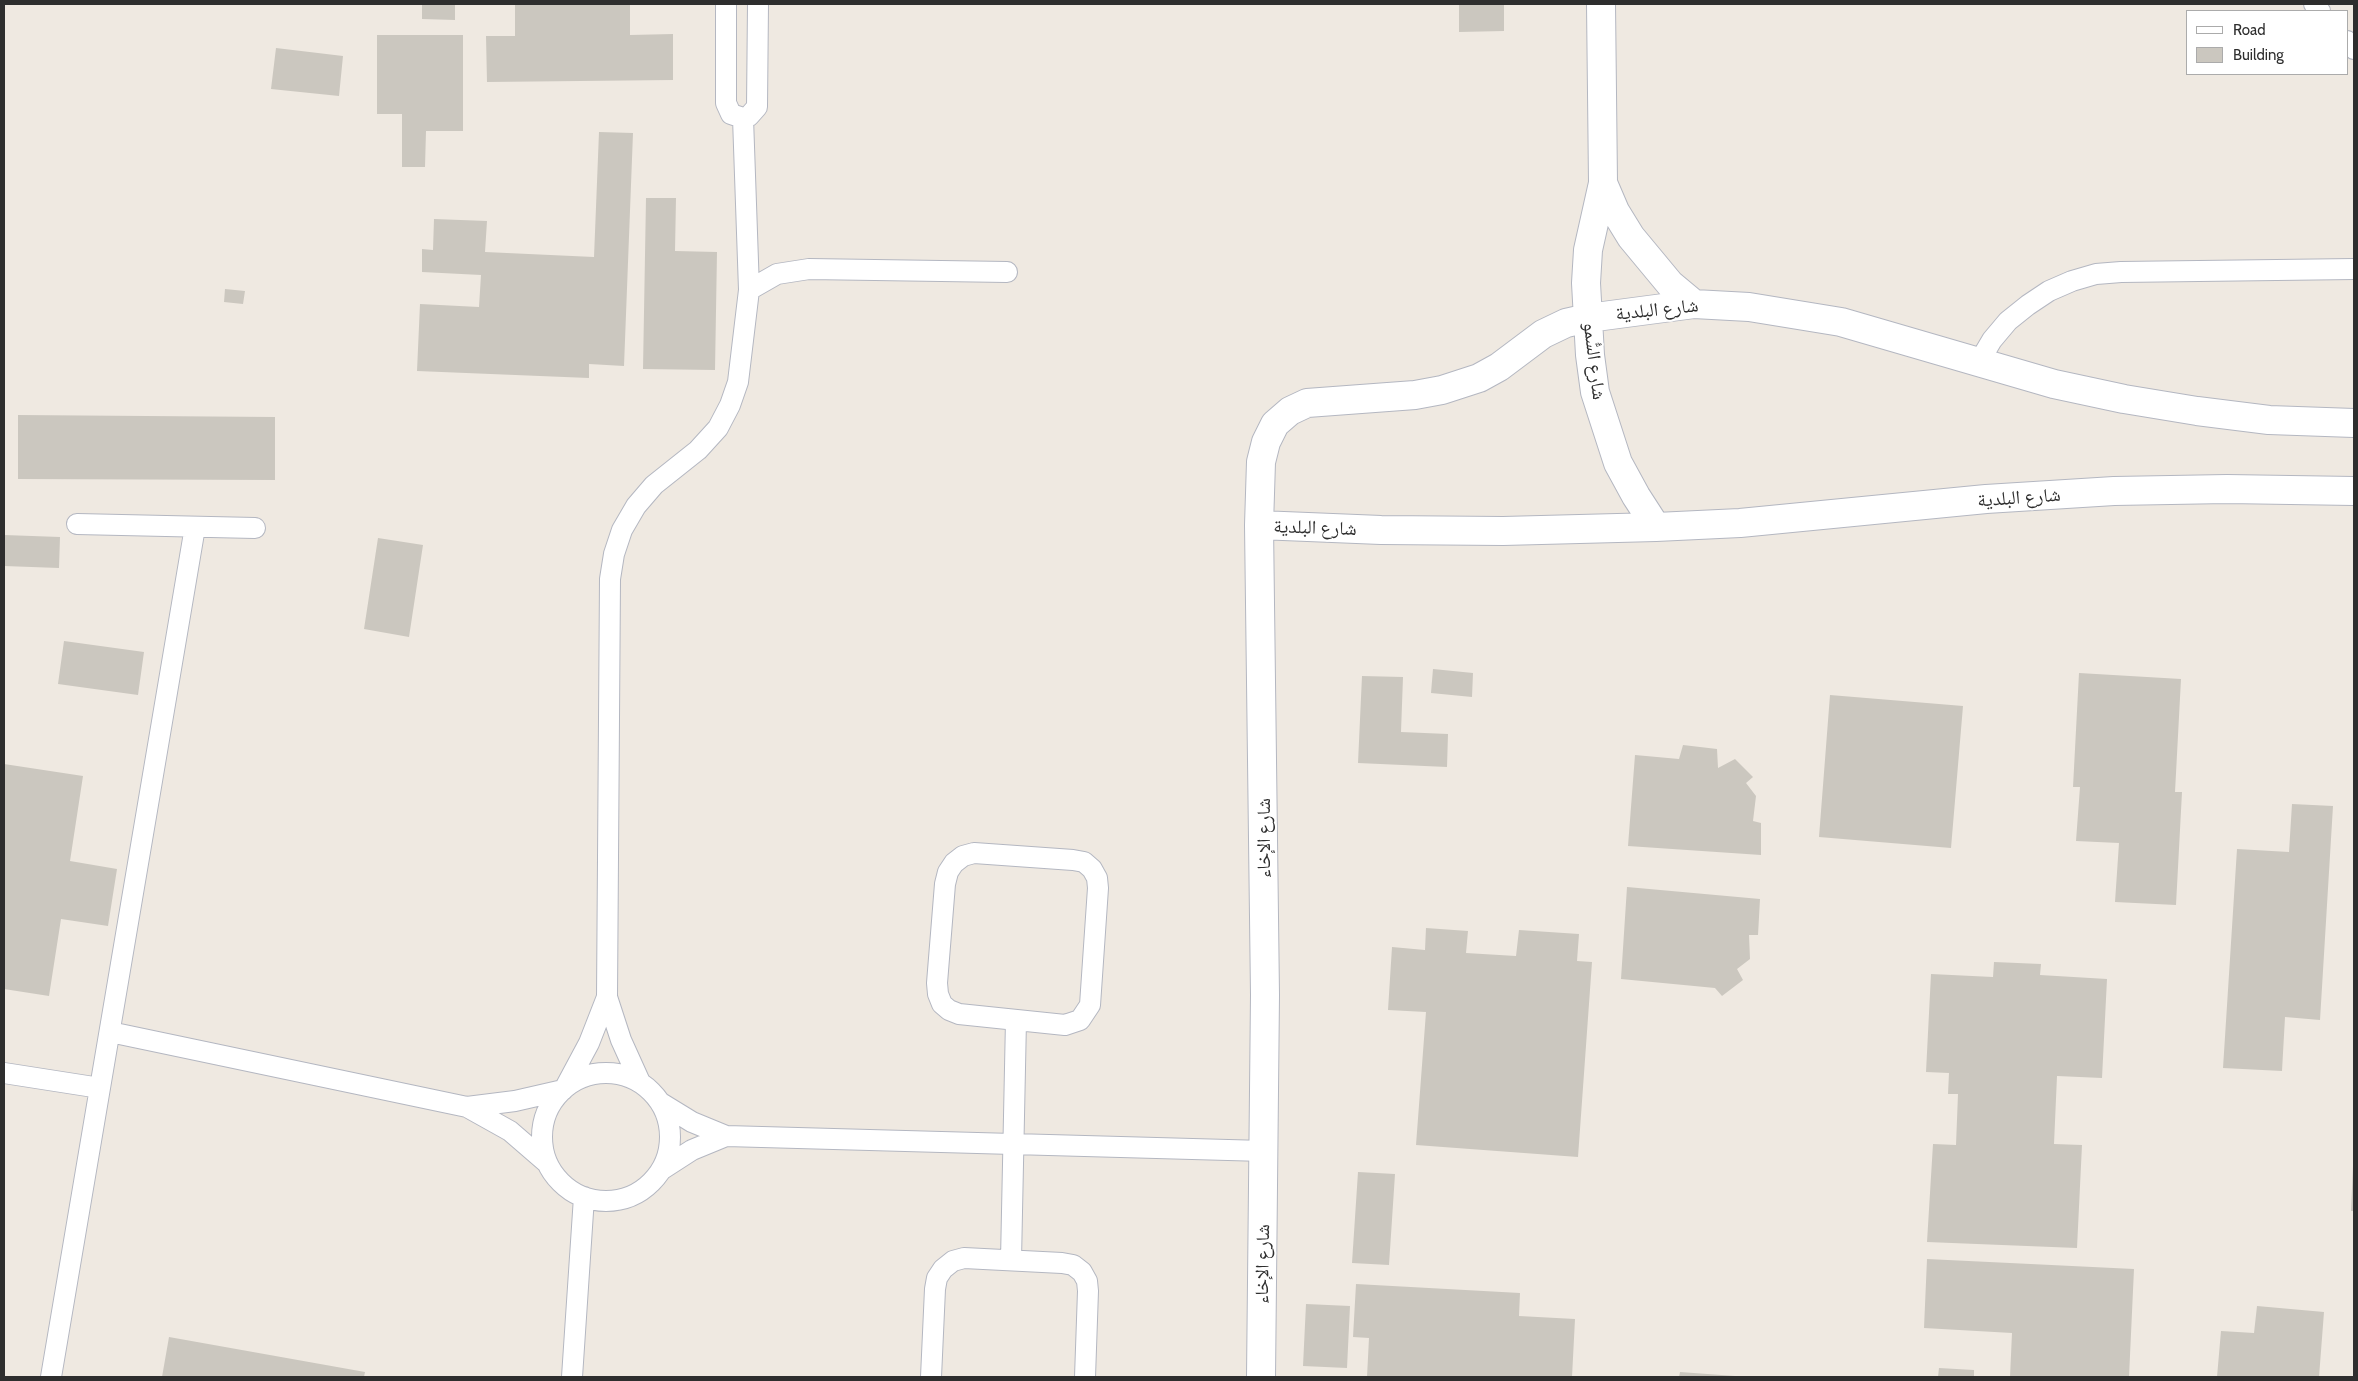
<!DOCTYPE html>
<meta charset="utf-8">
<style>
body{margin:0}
#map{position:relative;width:2358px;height:1381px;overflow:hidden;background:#efe9e1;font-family:Cabin,sans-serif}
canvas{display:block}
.frame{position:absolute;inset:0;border:5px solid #2e2e2e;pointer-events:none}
.legend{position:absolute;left:2186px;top:10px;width:162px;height:65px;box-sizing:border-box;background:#fff;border:1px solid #ababab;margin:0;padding:6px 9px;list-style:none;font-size:15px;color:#2e2e2e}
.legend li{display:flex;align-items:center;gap:10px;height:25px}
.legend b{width:25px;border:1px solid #ababab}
</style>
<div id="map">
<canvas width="2358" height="1381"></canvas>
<div class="frame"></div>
<ul class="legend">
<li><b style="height:6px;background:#fff"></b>Road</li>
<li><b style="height:14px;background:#cbc7bf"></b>Building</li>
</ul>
</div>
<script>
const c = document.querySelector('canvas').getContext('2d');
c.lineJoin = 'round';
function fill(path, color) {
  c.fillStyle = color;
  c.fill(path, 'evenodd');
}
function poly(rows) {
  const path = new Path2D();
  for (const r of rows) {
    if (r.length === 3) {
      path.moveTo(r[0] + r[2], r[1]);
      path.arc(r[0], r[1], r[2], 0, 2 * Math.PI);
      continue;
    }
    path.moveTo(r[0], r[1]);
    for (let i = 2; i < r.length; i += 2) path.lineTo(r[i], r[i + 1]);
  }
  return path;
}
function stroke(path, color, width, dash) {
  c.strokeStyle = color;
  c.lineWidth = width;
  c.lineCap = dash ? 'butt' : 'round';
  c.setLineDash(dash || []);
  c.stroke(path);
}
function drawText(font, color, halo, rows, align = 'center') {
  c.font = font + ' Cabin,"Noto Naskh Arabic",sans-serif';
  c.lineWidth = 4;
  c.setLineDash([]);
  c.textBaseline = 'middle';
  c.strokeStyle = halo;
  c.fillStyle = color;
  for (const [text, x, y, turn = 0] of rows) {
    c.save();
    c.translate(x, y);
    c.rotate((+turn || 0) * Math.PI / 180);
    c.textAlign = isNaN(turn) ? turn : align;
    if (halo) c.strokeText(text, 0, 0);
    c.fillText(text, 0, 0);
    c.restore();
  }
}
fill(poly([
 [422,4,455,4,455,20,422,19],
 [515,4,630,4,630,35,673,34,673,80,487,82,486,36,515,36],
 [1459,4,1504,4,1504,31,1459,32],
 [377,35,463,35,463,131,426,131,425,167,402,167,402,114,377,114],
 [276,48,343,56,339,96,271,89],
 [599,132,633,133,624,366,589,364,589,378,417,371,420,304,479,307,481,275,422,272,422,249,433,250,434,219,487,221,485,252,594,257],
 [646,198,676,198,675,251,717,252,715,370,643,369],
 [225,289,245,291,243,304,224,302],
 [18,415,275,417,275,480,18,479],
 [4,535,60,537,59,568,4,566],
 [378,538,423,545,409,637,364,629],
 [64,641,144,652,138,695,58,684],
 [1433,669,1473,673,1472,697,1431,693],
 [2079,673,2181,679,2175,792,2182,792,2176,905,2115,902,2119,843,2076,841,2080,787,2073,787],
 [1362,676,1403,677,1401,732,1448,734,1447,767,1358,763],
 [1830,695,1963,706,1951,848,1819,837],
 [1683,745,1717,749,1718,768,1735,759,1753,777,1746,783,1756,796,1753,821,1761,823,1761,855,1628,846,1635,755,1679,759],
 [4,764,83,776,70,861,117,869,108,926,61,919,49,996,4,989],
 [2292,804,2333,806,2320,1020,2285,1017,2282,1071,2223,1068,2237,849,2289,852],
 [1627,887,1760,899,1758,935,1749,935,1750,959,1737,969,1743,980,1722,996,1715,988,1621,979],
 [1426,928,1468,931,1466,953,1516,956,1519,930,1579,934,1577,961,1592,962,1578,1157,1416,1145,1426,1012,1388,1010,1392,947,1425,950],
 [1994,962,2041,964,2040,975,2107,979,2102,1078,2057,1076,2054,1144,2082,1145,2077,1248,1927,1242,1933,1144,1956,1145,1958,1094,1948,1094,1949,1073,1926,1072,1931,974,1993,977],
 [2353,1166,2354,1166,2354,1211,2351,1211],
 [1358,1172,1395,1174,1389,1265,1352,1263],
 [1927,1259,2134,1269,2129,1377,2010,1377,2012,1333,1924,1328],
 [1356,1284,1520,1293,1519,1316,1575,1319,1572,1377,1367,1377,1369,1338,1353,1337],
 [1306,1304,1350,1306,1347,1368,1303,1366],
 [2257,1306,2324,1312,2319,1377,2217,1377,2221,1331,2254,1333],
 [169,1337,365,1372,364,1377,162,1377],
 [1939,1368,1974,1370,1974,1377,1938,1377],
 [1680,1372,1735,1376,1735,1377,1679,1377]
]), '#cbc7bf');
const service = poly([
 [726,4,726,103,731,114,743,118,749,116,757,107,758,4],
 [2314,4,2320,11],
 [2347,41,2354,49],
 [749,290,777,274,809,269,1007,272],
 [1979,362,1992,340,2008,321,2028,305,2049,291,2072,281,2096,274,2121,272,2354,269],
 [77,524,255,528],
 [974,853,1073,860,1084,862,1092,869,1097,878,1098,888,1090,1005,1080,1020,1065,1025,959,1014,949,1010,942,1004,938,994,937,983,945,884,948,872,954,863,963,856,974,853],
 [110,1032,467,1107,510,1131,547,1163],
 [4,1073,100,1088],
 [606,1137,64],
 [640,1082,621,1040,607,997,610,579,614,554,622,530,636,506,654,485,698,450,718,428,730,405,738,382,749,290,743,118],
 [566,1086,589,1043,607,997],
 [661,1103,692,1122,726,1136,1264,1151],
 [467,1107,515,1101,563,1090],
 [661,1170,692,1150,726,1136],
 [1011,1260,1016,1020],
 [51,1377,195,527],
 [572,1377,584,1197],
 [931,1377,935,1289,937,1278,943,1269,953,1261,964,1258,1062,1263,1073,1265,1082,1272,1087,1281,1088,1291,1085,1377]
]);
const minor = poly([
 [1601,4,1603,183,1588,250,1586,283,1590,355,1595,392,1618,463,1636,496,1656,527],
 [1603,183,1615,211,1631,237,1670,284,1694,304],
 [1259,525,1381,530,1503,531,1656,527,1740,523,1986,499,2114,491,2227,489,2354,491],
 [1261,1377,1265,995,1259,525,1261,462,1266,442,1275,424,1290,411,1307,403,1415,395,1442,390,1479,378,1499,367,1543,334,1566,323,1588,318,1694,304,1749,307,1841,322,2054,384,2124,399,2197,411,2269,420,2354,423]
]);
stroke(service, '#b4b7c1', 22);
stroke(minor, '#b4b7c1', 30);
stroke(service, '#fff', 20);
stroke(minor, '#fff', 28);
drawText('19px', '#2e2e2e', '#fff', [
 ["شارع البلدية",1657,310,-6],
 ["شارع السُّمو",1594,361,83],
 ["شارع البلدية",2019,498,-4],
 ["شارع البلدية",1315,528,2],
 ["شارع الإخاء",1264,838,-90],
 ["شارع الإخاء",1263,1264,-89]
]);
</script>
